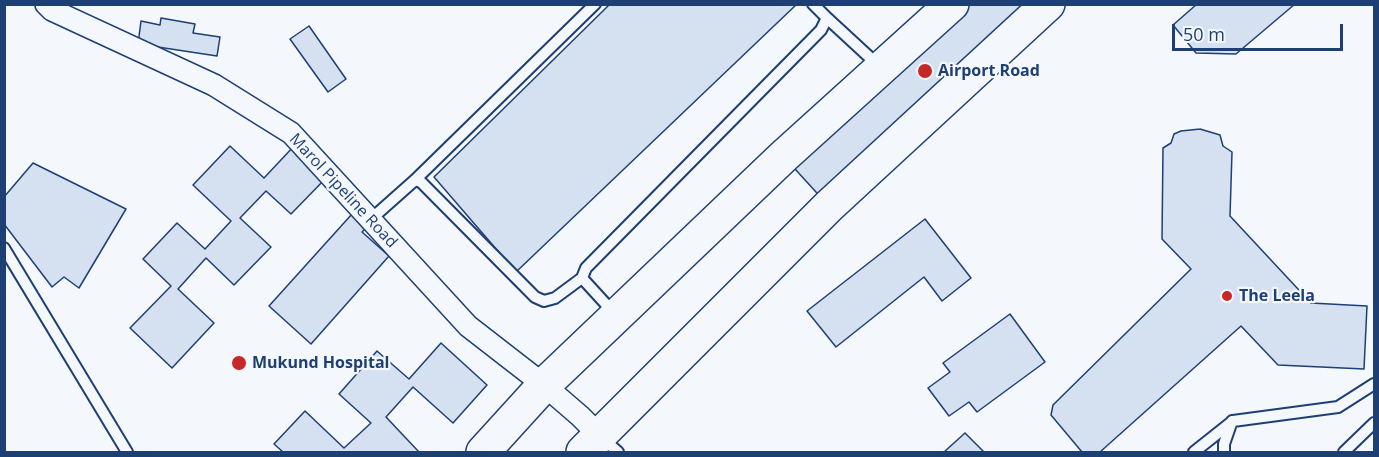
<!DOCTYPE html>
<style>
body{margin:0}
#map{position:relative;width:1379px;height:457px;overflow:hidden;background:#f4f7fb;font-family:"Open Sans",sans-serif}
canvas{display:block}
.frame{position:absolute;inset:0;border:6px solid #1d3f73;pointer-events:none}
.scale{position:absolute;left:1172px;top:24px;width:171px;height:27px;box-sizing:border-box;border:3px solid #1d3f73;border-top:0;padding-left:8px;font-size:18px;line-height:21px;white-space:nowrap;color:#1d3f73;-webkit-text-stroke:4px #f4f7fb;paint-order:stroke}
</style>
<div id="map">
<canvas width="1379" height="457"></canvas>
<div class="frame"></div>
<div class="scale">50 m</div>
</div>
<script>
const c = document.querySelector('canvas').getContext('2d');
c.lineJoin = 'round';
function fill(path, color) {
  c.fillStyle = color;
  c.fill(path, 'evenodd');
}
function poly(rows) {
  const path = new Path2D();
  for (const r of rows) {
    path.moveTo(r[0], r[1]);
    for (let i = 2; i < r.length; i += 2) path.lineTo(r[i], r[i + 1]);
  }
  return path;
}
function stroke(path, color, width, dash) {
  c.strokeStyle = color;
  c.lineWidth = width;
  c.lineCap = dash ? 'butt' : 'round';
  c.setLineDash(dash || []);
  c.stroke(path);
}
function drawText(font, color, halo, rows, align = 'center') {
  c.font = font + ' "Open Sans",sans-serif';
  c.lineWidth = 4.5;
  c.setLineDash([]);
  c.textBaseline = 'middle';
  c.strokeStyle = halo;
  c.fillStyle = color;
  for (const [text, x, y, turn = 0] of rows) {
    c.save();
    c.translate(x, y);
    c.rotate((+turn || 0) * Math.PI / 180);
    c.textAlign = isNaN(turn) ? turn : align;
    if (halo) c.strokeText(text, 0, 0);
    c.fillText(text, 0, 0);
    c.restore();
  }
}
const building = poly([
 [610,4,797,4,516,272,434,177,610,4],
 [931,4,1063,4,836,214,775,147,931,4],
 [1197,4,1295,4,1236,54,1196,53,1173,25,1197,4],
 [161,18,195,24,193,33,220,37,217,56,138,44,141,21,160,25,161,18],
 [309,26,346,79,328,92,290,39,309,26],
 [1200,129,1220,135,1223,146,1232,152,1230,216,1311,303,1367,306,1364,369,1278,365,1241,326,1100,452,1082,452,1051,415,1053,405,1191,269,1162,239,1163,148,1171,143,1174,134,1181,131,1200,129],
 [295,145,328,176,291,214,266,191,240,218,271,247,234,285,206,258,178,289,214,323,172,368,130,328,171,286,143,259,177,223,205,249,231,221,193,185,230,146,264,178,295,145],
 [33,163,126,209,79,288,64,277,52,287,4,224,4,197,33,163],
 [352,214,367,227,362,232,389,256,311,344,269,306,352,214],
 [925,219,971,278,942,301,924,277,836,347,807,311,925,219],
 [1010,314,1045,362,977,412,969,402,949,416,928,388,950,372,943,363,1010,314],
 [441,343,487,385,453,423,413,387,386,417,419,452,283,452,274,444,305,411,344,448,371,423,339,394,377,351,409,379,441,343],
 [965,433,984,452,944,452,965,433]
]);
fill(building, '#d5e0f0');
stroke(building, '#1d3f73', 1.5);
const lane = poly([
 [813,4,827,18],
 [415,180,421,182,535,297,544,301,555,298,582,278],
 [370,220,415,180,595,4],
 [4,248,127,452],
 [614,313,582,278,586,268,821,30,827,18,879,66],
 [601,437,618,452],
 [1194,452,1233,421,1338,407,1374,384],
 [1224,452,1224,444,1232,421],
 [1344,452,1374,423]
]);
const street = poly([
 [46,4,52,10,214,85,291,133,468,326,544,385,580,416,599,435]
]);
const primary = poly([
 [483,452,544,385,784,156,952,4],
 [583,452,829,206,1048,4]
]);
stroke(lane, '#1d3f73', 14);
stroke(street, '#1d3f73', 24);
stroke(primary, '#1d3f73', 36);
stroke(lane, '#f4f7fb', 10);
stroke(street, '#f4f7fb', 21);
stroke(primary, '#f4f7fb', 33);
for (const [x, y, r, color] of [
 [925,71,8,"#c62828"],
 [1227,296,6,"#c62828"],
 [239,363,8,"#c62828"]
]) {
  const dot = new Path2D();
  dot.arc(x, y, r, 0, 2 * Math.PI);
  c.fillStyle = color;
  c.fill(dot);
  stroke(dot, '#f4f7fb', 2);
}
drawText('bold 16px', '#1d3f73', '#f4f7fb', [
 ["Airport Road",938,71],
 ["The Leela",1239,296],
 ["Mukund Hospital",252,363]
], 'left');
drawText('16px', '#1d3f73', '#f4f7fb', [
 ["Marol Pipeline Road",343,191,47]
]);
</script>
